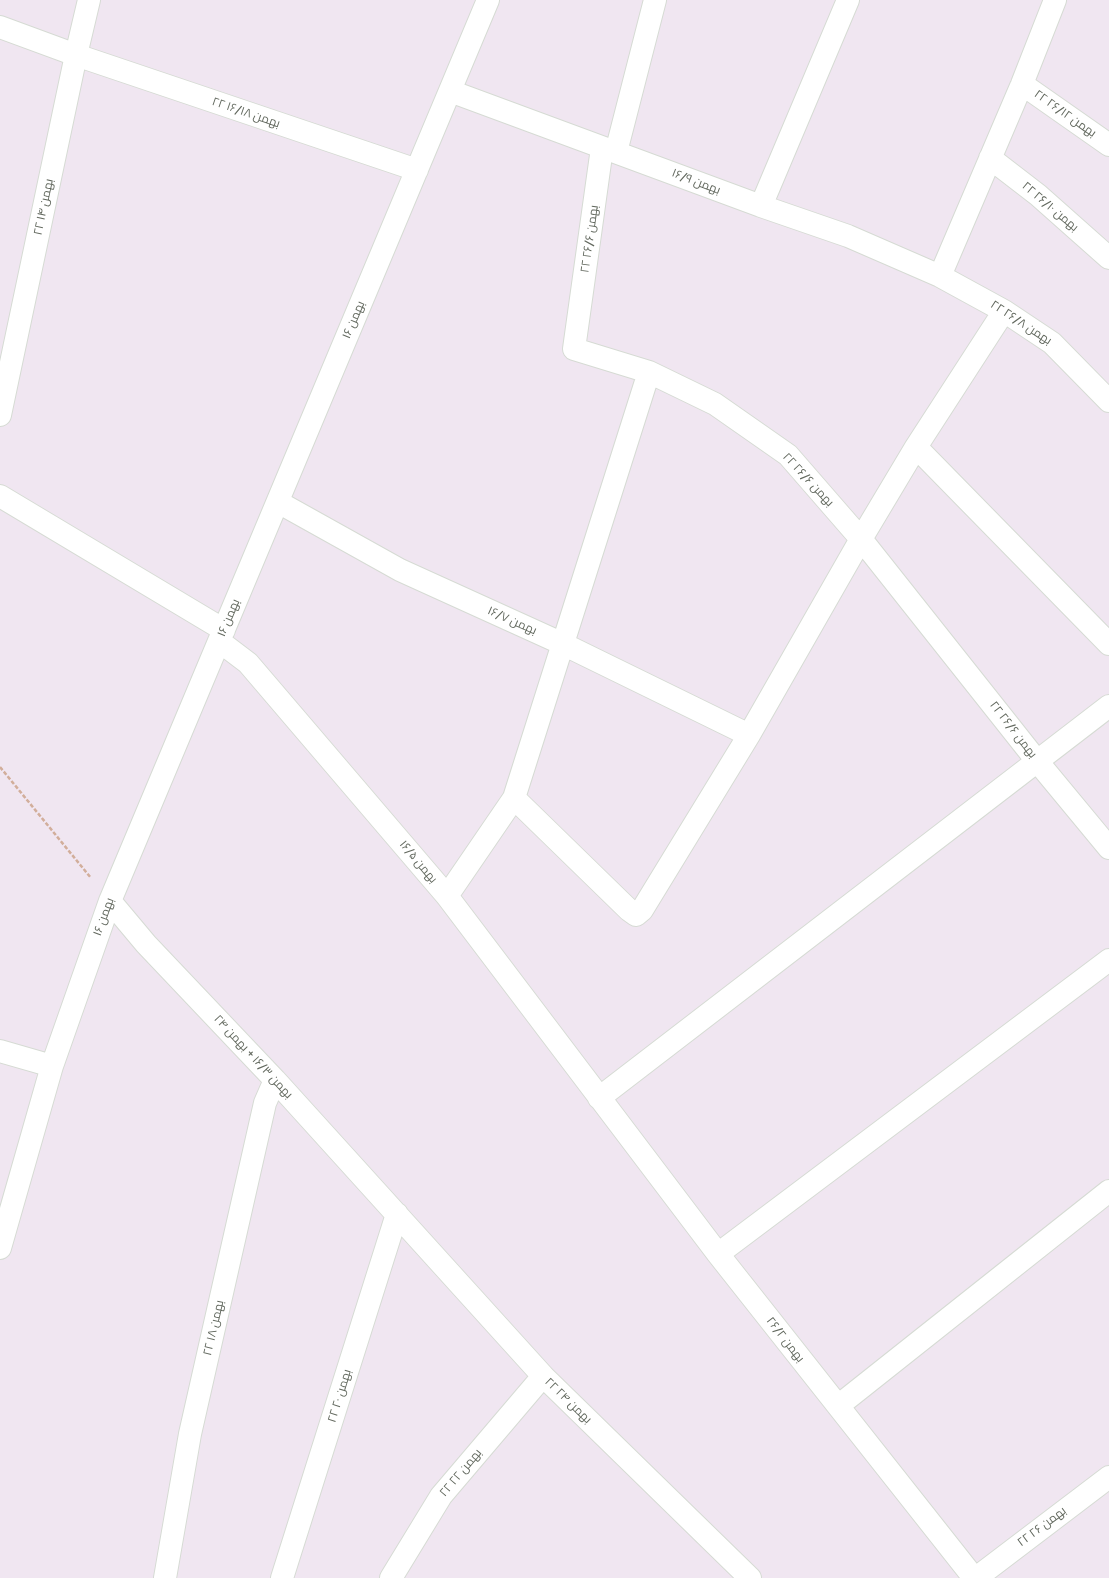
<!DOCTYPE html>
<meta charset="utf-8">
<style>
body{margin:0}
canvas{display:block;background:#f0e6f1}
</style>
<canvas width="1109" height="1578"></canvas>
<script>
const c = document.querySelector('canvas').getContext('2d');
c.lineJoin = 'round';
function poly(rows) {
  const path = new Path2D();
  for (const r of rows) {
    path.moveTo(r[0], r[1]);
    for (let i = 2; i < r.length; i += 2) path.lineTo(r[i], r[i + 1]);
  }
  return path;
}
function stroke(path, color, width, dash) {
  c.strokeStyle = color;
  c.lineWidth = width;
  c.lineCap = dash ? 'butt' : 'round';
  c.setLineDash(dash || []);
  c.stroke(path);
}
function drawText(font, color, halo, rows, align = 'center') {
  c.font = font + ' Signika,Cairo,sans-serif';
  c.lineWidth = 3;
  c.setLineDash([]);
  c.textBaseline = 'middle';
  c.strokeStyle = halo;
  c.fillStyle = color;
  for (const [text, x, y, turn = 0] of rows) {
    c.save();
    c.translate(x, y);
    c.rotate((+turn || 0) * Math.PI / 180);
    c.textAlign = isNaN(turn) ? turn : align;
    if (halo) c.strokeText(text, 0, 0);
    c.fillText(text, 0, 0);
    c.restore();
  }
}
const minor = poly([
 [0,27,76,55,417,170],
 [1022,84,1109,145],
 [450,91,761,206,848,236,940,276,1004,311,1052,343,1109,401],
 [602,148,574,349,649,372,715,404,788,455,861,539,1037,761,1109,848],
 [616,152,655,0],
 [990,158,1038,195,1109,258],
 [761,206,848,0],
 [940,276,1022,84,1055,0],
 [0,415,76,55,89,0],
 [916,447,1109,644],
 [0,496,224,630],
 [278,502,400,570,563,644,749,735],
 [219,641,248,663,447,896,718,1254,974,1578],
 [514,798,629,910,636,915,642,910,749,735,861,539,916,447,1004,311],
 [447,896,514,798,649,372],
 [110,901,146,944,275,1080,543,1376,750,1578],
 [0,1051,52,1066],
 [599,1098,1109,706],
 [0,1248,52,1066,110,901,488,0],
 [718,1254,1109,960],
 [838,1406,1109,1191],
 [165,1578,190,1434,265,1103,275,1080],
 [282,1578,397,1214],
 [391,1578,441,1496,543,1376],
 [976,1578,1109,1477]
]);
stroke(minor, '#d6dbd4', 24);
stroke(poly([
 [0,767,91,878]
]), '#d2ae9b', 2.5, [4, 2]);
stroke(minor, '#fff', 22);
drawText('12px', '#62685e', '#fff', [
 ["۲۲ بهمن ۱۶/۱۸",246,113,19],
 ["۲۲ بهمن ۲۶/۱۲",1065,114,35],
 ["بهمن ۱۶/۹",696,182,21],
 ["۲۲ بهمن ۱۴",44,207,-78],
 ["۲۲ بهمن ۲۶/۱۰",1050,207,40],
 ["۲۲ بهمن ۲۶/۶",590,239,-82],
 ["بهمن ۱۶",354,320,-67],
 ["۲۲ بهمن ۲۶/۸",1021,323,33],
 ["۲۲ بهمن ۲۶/۶",808,480,47],
 ["بهمن ۱۶",229,618,-67],
 ["بهمن ۱۶/۷",512,621,24],
 ["۲۲ بهمن ۲۶/۶",1013,730,52],
 ["بهمن ۱۶/۵",418,862,50],
 ["بهمن ۱۶",104,917,-70],
 ["بهمن ۱۶/۳ + بهمن ۲۴",253,1057,47],
 ["۲۲ بهمن ۱۸",214,1328,-77],
 ["بهمن ۲۶/۲",785,1340,52],
 ["۲۲ بهمن ۲۰",340,1396,-73],
 ["۲۲ بهمن ۲۴",568,1401,44],
 ["۲۲ بهمن ۲۲",461,1473,-50],
 ["۲۲ بهمن ۲۶",1042,1527,-37]
]);
</script>
